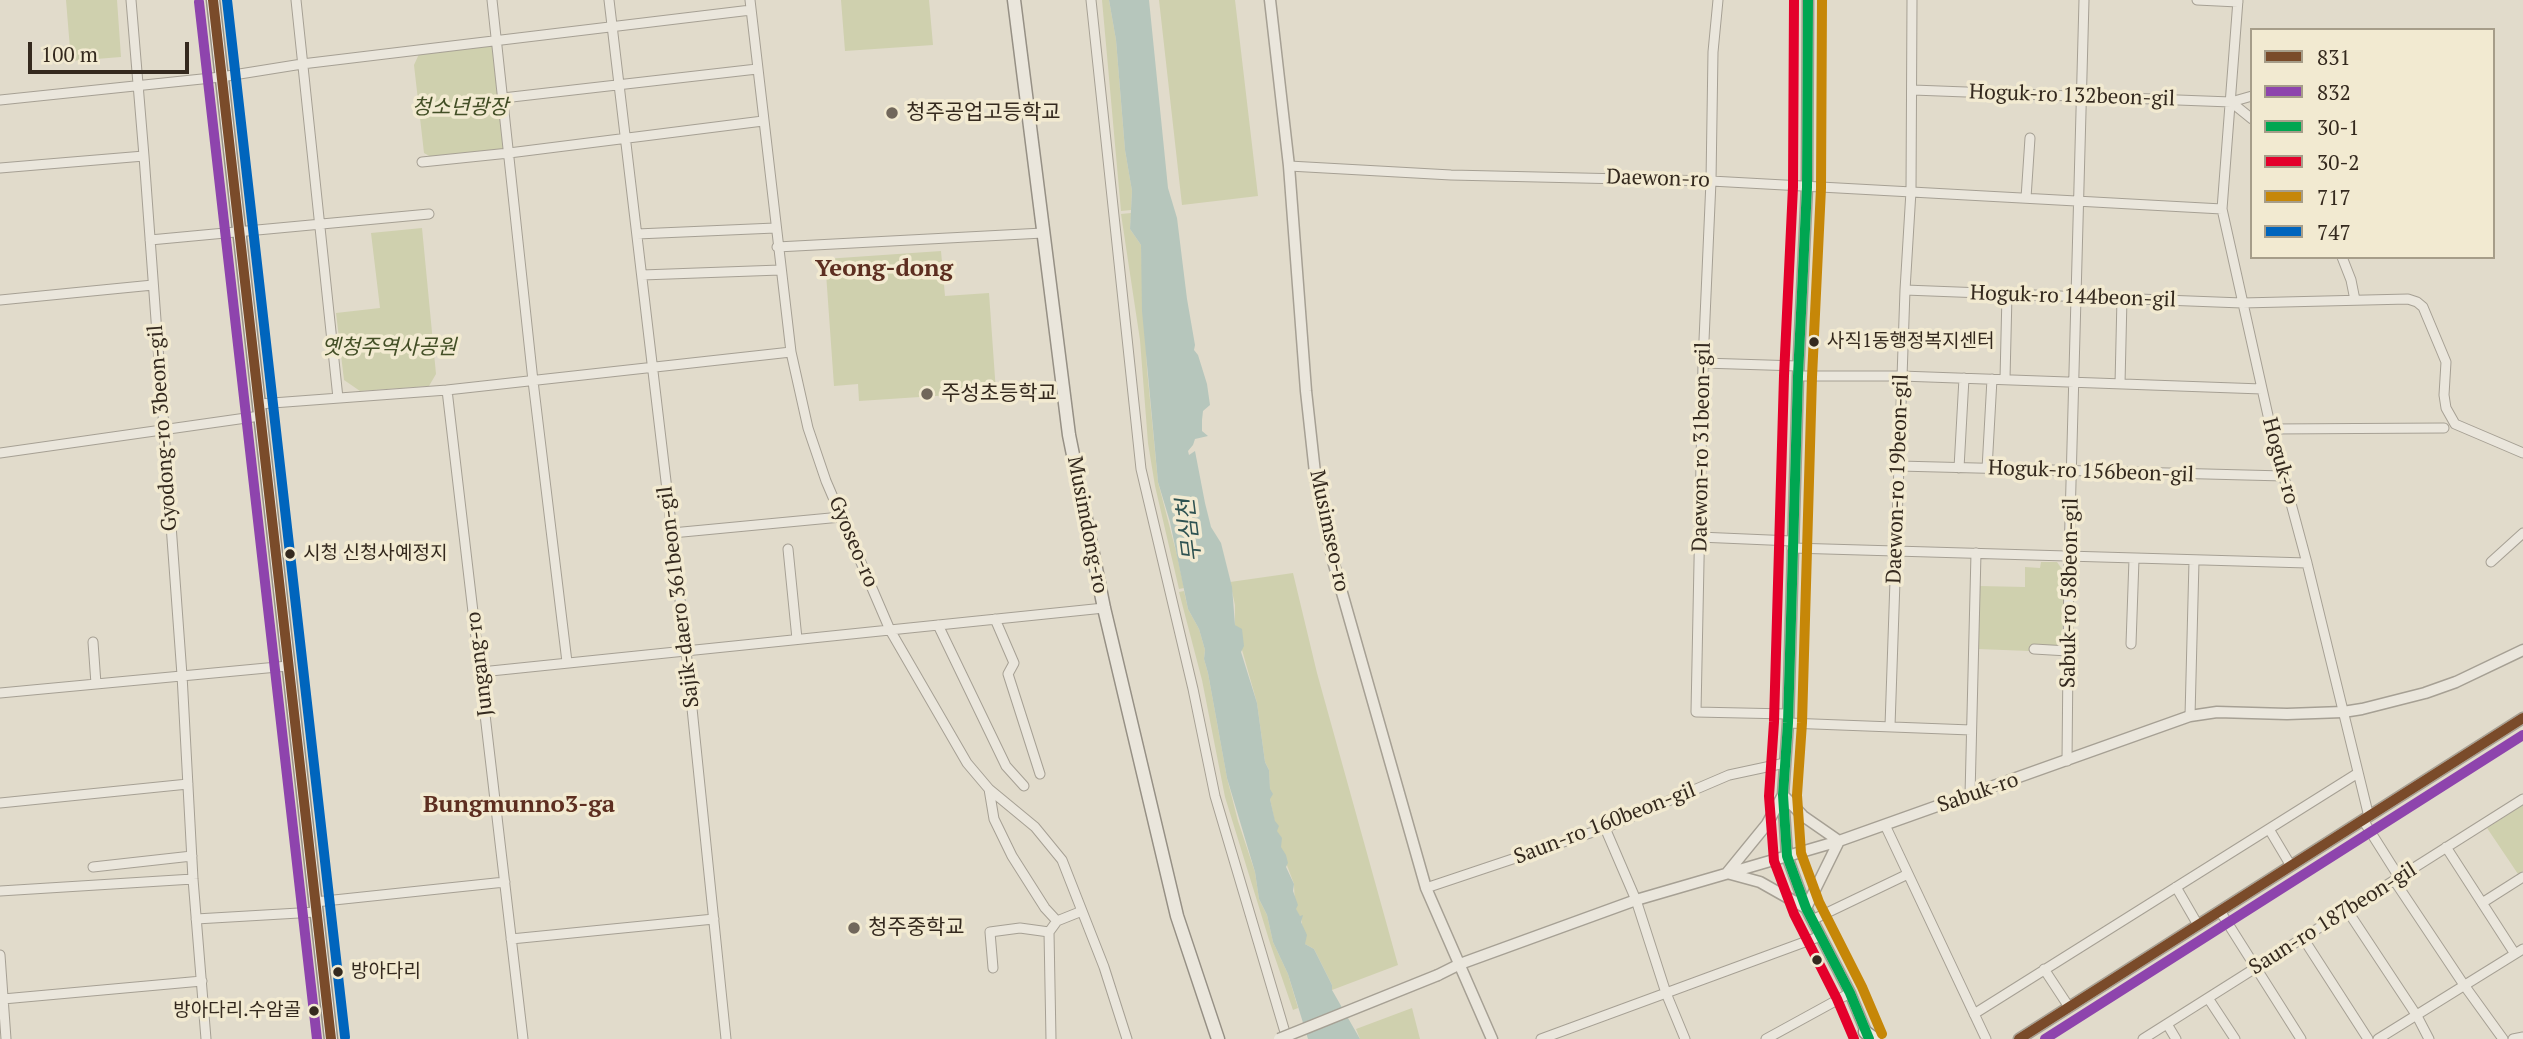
<!DOCTYPE html>
<meta charset="utf-8">
<style>
body{margin:0}
#map{position:relative;width:2523px;height:1039px;overflow:hidden;background:#e1dbcb;font-family:"PT Serif",serif}
canvas{display:block}
.legend{position:absolute;left:2250px;top:28px;width:245px;height:231px;box-sizing:border-box;background:#f2ead1;border:2px solid #a69d89;margin:0;padding:9px 12px;list-style:none;font-size:21px;color:#34291e}
.legend li{display:flex;align-items:center;gap:14px;height:35px}
.legend b{width:35px;border:2px solid #a69d89}
.scale{position:absolute;left:28px;top:42px;width:161px;height:32px;box-sizing:border-box;border:4px solid #34291e;border-top:0;padding-left:9px;font-size:21px;line-height:24px;white-space:nowrap;color:#34291e;-webkit-text-stroke:5px #f2ead1;paint-order:stroke}
</style>
<div id="map">
<canvas width="2523" height="1039"></canvas>
<ul class="legend">
<li><b style="height:9px;background:#7a4b2a"></b>831</li>
<li><b style="height:9px;background:#8e44ad"></b>832</li>
<li><b style="height:9px;background:#00a651"></b>30-1</li>
<li><b style="height:9px;background:#e4002b"></b>30-2</li>
<li><b style="height:9px;background:#c68708"></b>717</li>
<li><b style="height:9px;background:#0065bd"></b>747</li>
</ul>
<div class="scale">100 m</div>
</div>
<script>
const c = document.querySelector('canvas').getContext('2d');
c.lineJoin = 'round';
function fill(path, color) {
  c.fillStyle = color;
  c.fill(path, 'evenodd');
}
function poly(rows) {
  const path = new Path2D();
  for (const r of rows) {
    path.moveTo(r[0], r[1]);
    for (let i = 2; i < r.length; i += 2) path.lineTo(r[i], r[i + 1]);
  }
  return path;
}
function stroke(path, color, width, dash) {
  c.strokeStyle = color;
  c.lineWidth = width;
  c.lineCap = dash ? 'butt' : 'round';
  c.setLineDash(dash || []);
  c.stroke(path);
}
function drawText(font, color, halo, rows, align = 'center') {
  c.font = font + ' "PT Serif","Noto Sans KR",serif';
  c.lineWidth = 7;
  c.setLineDash([]);
  c.textBaseline = 'middle';
  c.strokeStyle = halo;
  c.fillStyle = color;
  for (const [text, x, y, turn = 0] of rows) {
    c.save();
    c.translate(x, y);
    c.rotate((+turn || 0) * Math.PI / 180);
    c.textAlign = isNaN(turn) ? turn : align;
    if (halo) c.strokeText(text, 0, 0);
    c.fillText(text, 0, 0);
    c.restore();
  }
}
fill(poly([
 [66,0,117,0,121,57,71,61],
 [841,0,929,0,933,45,845,51],
 [1102,0,1109,0,1116,40,1125,150,1132,191,1131,210,1121,211],
 [1159,0,1235,0,1258,196,1182,205],
 [494,43,506,151,433,158,424,153,414,65,419,54],
 [1131,213,1130,229,1141,245,1147,369,1158,482,1177,555,1184,588,1179,589,1155,486,1148,443,1140,340,1121,214],
 [422,228,436,374,429,386,360,391,344,380,336,313,380,308,371,233],
 [941,251,945,296,989,293,996,392,859,401,858,384,834,386,825,259],
 [2041,562,2057,562,2064,572,2062,647,2030,645,2029,651,1978,649,1980,586,2025,587,2025,567,2040,568],
 [1293,573,1317,673,1398,965,1332,990,1332,985,1314,949,1305,944,1301,918,1295,909,1294,884,1280,847,1270,799,1269,770,1265,762,1257,703,1235,625,1235,605,1230,582],
 [1184,591,1188,609,1199,629,1205,650,1204,659,1208,673,1227,778,1238,821,1255,872,1259,899,1267,915,1273,942,1288,974,1298,1008,1293,1010,1270,943,1225,797,1202,680,1179,592],
 [2523,805,2523,871,2518,874,2487,828],
 [1412,1008,1420,1039,1360,1039,1356,1029]
]), '#cfd0ae');
fill(poly([
 [1109,0,1149,0,1168,188,1177,218,1187,299,1195,345,1194,350,1198,355,1207,384,1210,405,1203,411,1202,420,1202,431,1208,436,1195,439,1193,445,1188,451,1189,455,1195,451,1205,503,1211,527,1221,543,1232,587,1235,625,1242,629,1244,646,1241,652,1257,703,1265,762,1269,770,1270,789,1273,794,1270,799,1275,821,1279,826,1277,831,1282,838,1281,847,1286,855,1288,863,1286,867,1294,884,1293,891,1298,905,1296,909,1300,916,1303,915,1301,922,1307,935,1305,944,1314,949,1332,985,1332,990,1360,1039,1308,1039,1288,974,1273,942,1267,915,1259,899,1255,872,1227,778,1208,673,1204,659,1205,650,1199,629,1188,609,1170,522,1158,482,1142,311,1141,245,1130,229,1132,191,1125,150,1116,40]
]), '#b6c6bc');
const minor = poly([
 [131,0,144,156,182,675,193,879,206,1039],
 [296,0,338,398],
 [492,0,533,381,567,662],
 [609,0,686,650,726,1039],
 [750,0,791,352,808,428,826,481,890,630,967,763,989,789,1035,827,1062,860,1104,967,1127,1039],
 [1091,0,1141,469,1193,689,1215,796,1287,1039],
 [1718,0,1713,52,1711,181,1703,363,1696,712,1788,714],
 [2197,0,2238,2],
 [2238,0,2222,209,2271,429,2307,563,2369,817],
 [1913,90,2231,102,2252,96],
 [503,98,757,69],
 [0,100,221,77,302,64,751,10],
 [2231,102,2252,119],
 [422,162,509,153,763,121],
 [1289,166,1451,175,1711,181,2222,209],
 [0,168,144,156],
 [2026,198,2030,138],
 [637,234,775,228],
 [150,240,429,214],
 [777,247,1043,233],
 [2342,257,2351,280,2355,300],
 [642,275,780,270],
 [1905,290,2242,303,2408,299,2417,302,2423,307,2446,362,2444,395,2446,408,2455,424,2523,453],
 [0,300,153,285],
 [1703,363,1798,366],
 [1798,376,1901,376,2262,389],
 [2005,379,2007,294],
 [2120,384,2122,298],
 [447,390,523,1039],
 [259,404,447,390,791,352],
 [2271,429,2444,428],
 [0,453,260,416],
 [1899,466,2284,476],
 [1959,468,1964,378],
 [1987,469,1992,379],
 [672,533,841,517],
 [1699,537,1792,541],
 [1792,548,2307,563],
 [788,549,797,639],
 [2491,562,2523,533],
 [995,619,1014,663,1008,674,1040,774],
 [938,625,1006,766,1024,786],
 [93,642,96,684],
 [2131,644,2134,559],
 [2034,649,2068,651],
 [481,672,1104,608],
 [0,693,288,666],
 [2190,716,2194,561],
 [1788,723,1971,730],
 [1890,726,1905,290,1911,191,1912,0],
 [2067,761,2069,557,2084,0],
 [989,789,994,819,1012,856,1045,908,1057,921],
 [1970,795,1976,553],
 [0,803,188,784],
 [2363,820,2399,877],
 [1885,825,1986,1039],
 [1605,828,1636,900,1666,993,1685,1039],
 [2269,829,2291,866],
 [2446,847,2515,954],
 [93,867,192,856],
 [2394,880,2464,985,2503,1039],
 [2176,887,2198,925],
 [1426,888,1605,828,1729,775,1785,763],
 [0,891,193,879],
 [315,902,505,882],
 [2482,903,2523,877],
 [2347,910,2417,1016,2429,1039],
 [2220,911,2301,1039],
 [196,919,316,912],
 [1812,920,1908,874],
 [2303,938,2368,1039],
 [511,939,714,919],
 [0,955,6,1039],
 [993,968,990,932,1020,928,1049,932],
 [2044,969,2069,1007],
 [2208,998,2235,1039],
 [3,999,202,981],
 [1974,1014,2358,773],
 [2167,1024,2176,1039],
 [1051,1039,1049,932,1057,921,1082,911],
 [1541,1039,1821,936],
 [1766,1039,1850,993],
 [2143,1039,2523,799],
 [2378,1039,2523,949],
 [2513,1039,2523,1037]
]);
const tertiary = poly([
 [1270,0,1289,166,1306,391,1316,482,1333,561,1426,888,1492,1039],
 [1808,0,1807,187,1798,376,1788,723,1783,795,1787,856,1806,908,1850,993,1869,1039],
 [1783,795,1803,816,1839,841,1806,908,1760,882,1727,873,1767,824,1783,795],
 [1438,975,1460,964,1636,900,1839,841,2190,716,2217,712,2287,714,2343,712,2362,709,2425,693,2456,682,2523,650],
 [2019,1039,2523,718]
]);
const secondary = poly([
 [213,0,331,1039],
 [1014,0,1069,435,1104,608,1177,916,1218,1039],
 [1865,1032,1875,1039]
]);
stroke(minor, '#a6a094', 11);
stroke(tertiary, '#a6a094', 13);
stroke(secondary, '#969085', 15);
stroke(minor, '#eae6dc', 9);
stroke(tertiary, '#eae6dc', 10);
stroke(secondary, '#eae6dc', 12);
const tertiaryBridge = poly([
 [1279,1039,1438,975]
]);
stroke(tertiaryBridge, '#a6a094', 13, []);
stroke(tertiaryBridge, '#eae6dc', 10);
stroke(poly([
 [213,0,331,1039],
 [2019,1039,2523,718]
]), '#7a4b2a', 10);
stroke(poly([
 [199,2,317,1039],
 [2045,1039,2523,735]
]), '#8e44ad', 10);
stroke(poly([
 [1808,0,1807,187,1798,376,1788,723,1783,795,1787,856,1806,908,1850,993,1869,1039]
]), '#00a651', 10);
stroke(poly([
 [1794,0,1793,187,1784,376,1774,722,1769,796,1774,861,1794,914,1837,999,1854,1039]
]), '#e4002b', 10);
stroke(poly([
 [1822,0,1821,188,1812,377,1802,723,1797,795,1801,853,1819,902,1862,987,1882,1034]
]), '#c68708', 10);
stroke(poly([
 [227,0,345,1037]
]), '#0065bd', 10);
for (const [x, y, r, color] of [
 [892,113,7,"#71675b"],
 [1814,342,6,"#34291e"],
 [927,394,7,"#71675b"],
 [290,554,6,"#34291e"],
 [854,928,7,"#71675b"],
 [1817,960,6,"#34291e"],
 [338,972,6,"#34291e"],
 [314,1011,6,"#34291e"]
]) {
  const dot = new Path2D();
  dot.arc(x, y, r, 0, 2 * Math.PI);
  c.fillStyle = color;
  c.fill(dot);
  stroke(dot, '#f2ead1', 2.5);
}
drawText('19px', '#34291e', '#f2ead1', [
 ["사직1동행정복지센터",1827,342],
 ["시청 신청사예정지",303,554],
 ["방아다리",351,972],
 ["방아다리.수암골",301,1011,"right"]
], 'left');
drawText('21px', '#34291e', '#f2ead1', [
 ["Hoguk-ro 132beon-gil",2072,96,2],
 ["Daewon-ro",1658,179,2],
 ["Hoguk-ro 144beon-gil",2073,297,2],
 ["Gyodong-ro 3beon-gil",163,428,-94],
 ["Daewon-ro 31beon-gil",1702,447,-89],
 ["Hoguk-ro",2280,461,75],
 ["Hoguk-ro 156beon-gil",2091,472,2],
 ["Daewon-ro 19beon-gil",1898,479,-88],
 ["Musimdong-ro",1087,525,79],
 ["Musimseo-ro",1329,531,78],
 ["Gyoseo-ro",853,542,67],
 ["Sabuk-ro 58beon-gil",2070,593,-89],
 ["Sajik-daero 361beon-gil",679,597,-97],
 ["Jungang-ro",480,664,-97],
 ["Sabuk-ro",1978,793,-19],
 ["Saun-ro 160beon-gil",1605,824,-21],
 ["Saun-ro 187beon-gil",2333,919,-32]
]);
drawText('italic 21px', '#434f26', '#f2ead1', [
 ["청소년광장",460,108],
 ["옛청주역사공원",389,348]
]);
drawText('21px', '#34291e', '#f2ead1', [
 ["청주공업고등학교",906,113],
 ["주성초등학교",941,394],
 ["청주중학교",868,928]
], 'left');
drawText('italic 23px', '#2e5251', '#f2ead1', [
 ["무심천",1190,530,-97]
]);
drawText('bold 24px', '#5d2e20', '#f2ead1', [
 ["Yeong-dong",884,269],
 ["Bungmunno3-ga",519,805]
]);
</script>
